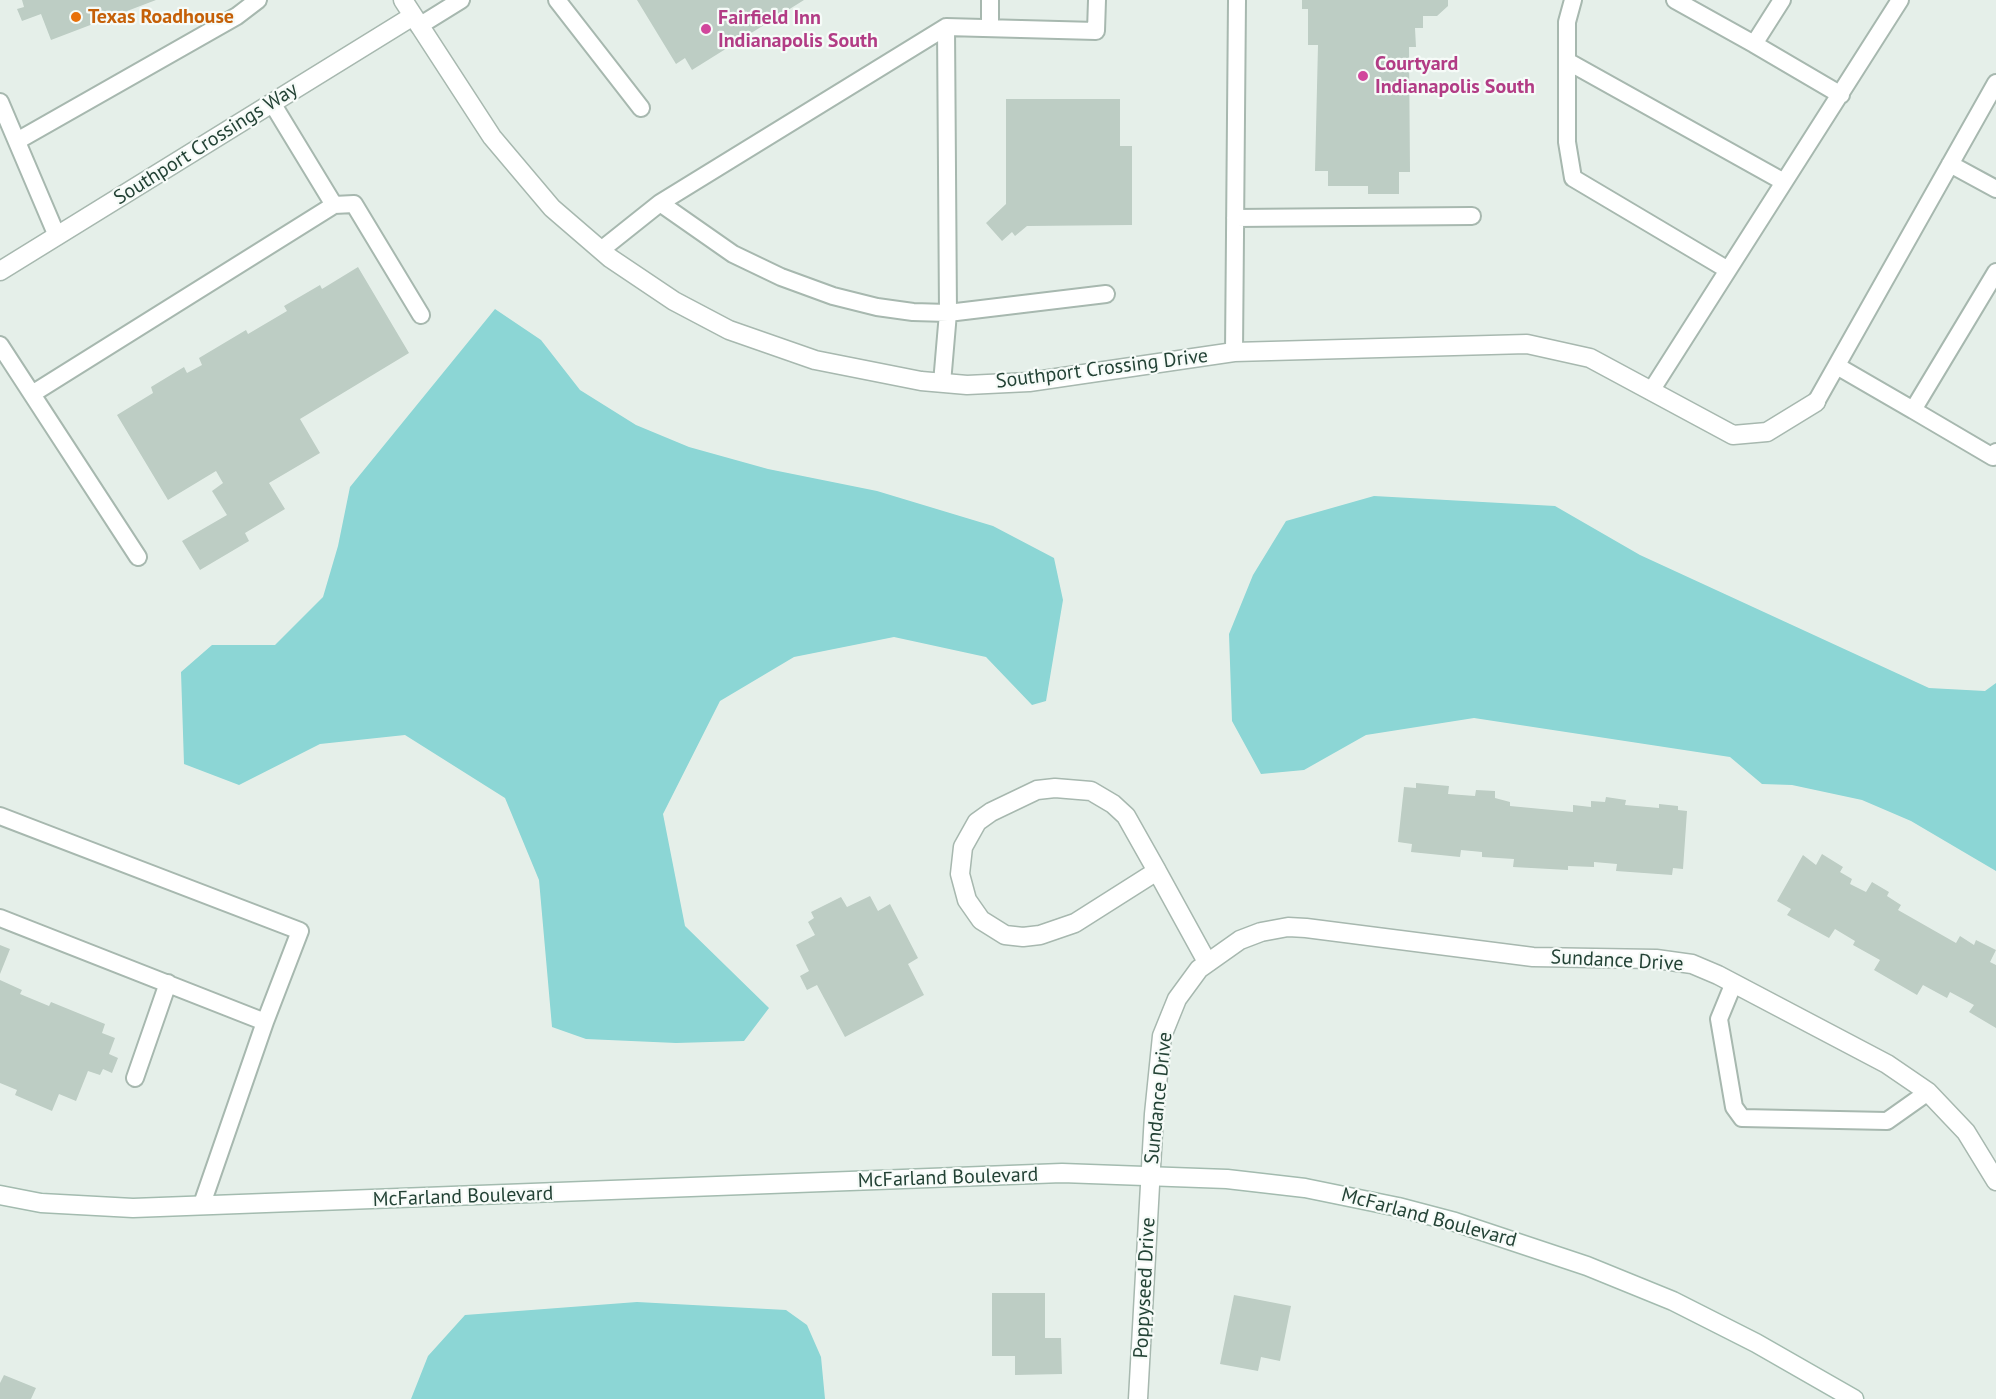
<!DOCTYPE html>
<style>
body{margin:0}
canvas{display:block;background:#e5efe9}
</style>
<canvas width="1996" height="1399"></canvas>
<script>
const c = document.querySelector('canvas').getContext('2d');
c.lineJoin = 'round';
function fill(path, color) {
  c.fillStyle = color;
  c.fill(path, 'evenodd');
}
function poly(rows) {
  const path = new Path2D();
  for (const r of rows) {
    path.moveTo(r[0], r[1]);
    for (let i = 2; i < r.length; i += 2) path.lineTo(r[i], r[i + 1]);
  }
  return path;
}
function stroke(path, color, width, dash) {
  c.strokeStyle = color;
  c.lineWidth = width;
  c.lineCap = dash ? 'butt' : 'round';
  c.setLineDash(dash || []);
  c.stroke(path);
}
function drawText(font, color, halo, rows, align = 'center') {
  c.font = font + ' "PT Sans",sans-serif';
  c.lineWidth = 4.5;
  c.setLineDash([]);
  c.textBaseline = 'middle';
  c.strokeStyle = halo;
  c.fillStyle = color;
  for (const [text, x, y, turn = 0] of rows) {
    c.save();
    c.translate(x, y);
    c.rotate((+turn || 0) * Math.PI / 180);
    c.textAlign = isNaN(turn) ? turn : align;
    if (halo) c.strokeText(text, 0, 0);
    c.fillText(text, 0, 0);
    c.restore();
  }
}
fill(poly([
 [495,309,541,340,580,390,636,425,689,447,768,469,877,491,993,526,1054,558,1063,600,1046,701,1032,705,986,657,894,637,794,657,720,701,663,814,685,926,769,1008,744,1041,676,1043,586,1039,552,1027,539,880,505,798,405,735,320,744,239,785,184,764,181,672,212,645,275,645,323,597,338,546,350,487],
 [1374,496,1555,506,1640,555,1929,688,1985,691,1996,683,1996,871,1911,821,1862,800,1792,785,1762,784,1730,757,1474,718,1366,735,1304,770,1261,774,1232,721,1229,634,1253,575,1286,521],
 [637,1302,786,1310,807,1325,821,1357,825,1399,411,1399,428,1356,465,1315]
]), '#8cd6d5');
fill(poly([
 [22,0,156,0,51,40,41,14,22,21,17,9,24,7],
 [637,0,804,0,692,70,685,58,676,64],
 [1302,0,1448,0,1448,6,1437,16,1423,16,1423,28,1415,28,1416,47,1409,47,1410,172,1399,172,1399,194,1368,194,1368,186,1328,186,1328,171,1315,171,1318,45,1308,45,1308,9,1302,9],
 [1006,99,1120,99,1120,146,1132,146,1132,225,1027,226,1015,236,1012,232,1002,241,986,223,1006,204],
 [358,267,409,353,300,419,320,453,269,483,285,509,245,533,249,541,200,570,182,541,227,515,212,491,223,483,216,471,168,500,117,415,153,393,151,387,184,367,187,373,202,365,199,358,246,330,248,334,287,311,284,306,320,285,322,289],
 [1416,783,1449,786,1448,794,1475,796,1476,790,1495,791,1495,798,1510,802,1510,806,1573,812,1573,805,1591,807,1591,801,1605,802,1606,797,1626,800,1625,805,1659,808,1659,804,1678,806,1678,810,1687,811,1683,869,1673,868,1672,875,1616,871,1617,864,1594,862,1594,867,1568,866,1568,870,1513,867,1514,859,1482,857,1482,852,1461,850,1460,857,1411,852,1412,844,1398,842,1404,787,1416,788],
 [1822,854,1843,867,1840,872,1852,879,1850,884,1866,892,1872,882,1889,892,1887,896,1901,905,1898,910,1956,943,1960,936,1974,945,1976,940,1996,950,1990,962,1996,965,1996,1028,1969,1012,1974,1005,1950,992,1947,998,1923,985,1917,995,1874,970,1880,960,1853,945,1855,941,1835,929,1829,938,1787,915,1791,909,1777,901,1803,855,1816,865],
 [870,896,878,911,890,904,918,958,908,964,924,995,845,1037,817,985,807,990,800,976,809,971,796,945,815,935,808,922,814,918,811,912,841,897,847,907],
 [0,945,10,949,0,974],
 [0,980,22,990,20,994,49,1006,51,1002,105,1024,102,1033,115,1038,109,1054,118,1058,112,1073,103,1069,100,1075,88,1071,76,1101,59,1094,52,1111,15,1095,17,1090,0,1083],
 [992,1293,1045,1293,1045,1338,1061,1338,1062,1374,1015,1375,1015,1356,992,1356],
 [1234,1295,1291,1306,1280,1361,1261,1357,1258,1371,1220,1364],
 [4,1375,36,1388,31,1399,0,1399,0,1383]
]), '#bdcdc4');
const lane = poly([
 [557,0,641,108],
 [1573,0,1567,22,1567,142,1573,178,1728,270],
 [1675,0,1754,44,1782,0],
 [419,26,461,0],
 [946,27,948,313,1106,294],
 [990,28,990,0],
 [1754,44,1841,95],
 [1567,61,1784,182],
 [0,102,57,236],
 [17,141,237,16,258,0],
 [1950,164,1996,189],
 [660,203,946,27,1096,31,1097,0],
 [334,205,354,204,421,315],
 [1235,218,1472,216],
 [601,250,660,203,733,254,781,277,833,296,877,307,913,312,948,313,942,383],
 [0,345,138,557],
 [1234,352,1237,0],
 [1837,366,1913,410,1996,272],
 [1651,391,1900,0],
 [32,394,334,205,272,103],
 [1816,402,1996,83],
 [1913,410,1993,457,1996,452],
 [0,816,300,931,265,1022,202,1204],
 [0,918,265,1022],
 [1733,985,1719,1019,1734,1107,1742,1118,1887,1121,1928,1092],
 [135,1078,168,983]
]);
const street = poly([
 [403,0,492,137,552,208,610,258,674,301,729,330,815,360,921,381,967,385,1029,382,1234,352,1527,344,1590,358,1733,435,1767,432,1816,402],
 [0,271,413,16],
 [1055,788,1091,791,1113,804,1126,816,1157,871,1075,923,1040,935,1023,937,1005,935,981,920,967,900,960,874,963,847,977,822,991,812,1037,790,1055,788],
 [1157,871,1207,962],
 [1138,1399,1154,1114,1162,1036,1177,999,1199,969,1240,940,1261,932,1288,927,1306,928,1533,957,1656,959,1692,964,1718,975,1887,1064,1928,1092,1966,1132,1996,1181]
]);
const secondary = poly([
 [0,1195,41,1203,133,1208,1062,1173,1227,1179,1305,1188,1398,1207,1455,1222,1587,1266,1673,1301,1756,1343,1854,1399]
]);
stroke(lane, '#a7b8af', 20);
stroke(street, '#a7b8af', 21);
stroke(secondary, '#a3bbaf', 21);
stroke(lane, '#fff', 16);
stroke(street, '#fff', 18);
stroke(secondary, '#fff', 18);
for (const [x, y, r, color] of [
 [76,17,6,"#e8710a"],
 [706,29,6,"#d1479c"],
 [1363,76,6,"#d1479c"]
]) {
  const dot = new Path2D();
  dot.arc(x, y, r, 0, 2 * Math.PI);
  c.fillStyle = color;
  c.fill(dot);
  stroke(dot, '#f6fbf8', 2);
}
drawText('bold 20px', '#c56008', '#f6fbf8', [
 ["Texas Roadhouse",88,17]
], 'left');
drawText('bold 20px', '#b23c85', '#f6fbf8', [
 ["Fairfield Inn",718,18],
 ["Indianapolis South",718,41],
 ["Courtyard",1375,64],
 ["Indianapolis South",1375,87]
], 'left');
drawText('20px', '#234235', '#f6fbf8', [
 ["Southport Crossings Way",206,144,-32],
 ["Southport Crossing Drive",1102,369,-7],
 ["Sundance Drive",1617,961,3],
 ["Sundance Drive",1159,1098,-84],
 ["McFarland Boulevard",948,1178,-2],
 ["McFarland Boulevard",463,1197,-2],
 ["McFarland Boulevard",1429,1218,15],
 ["Poppyseed Drive",1145,1288,-87]
]);
</script>
